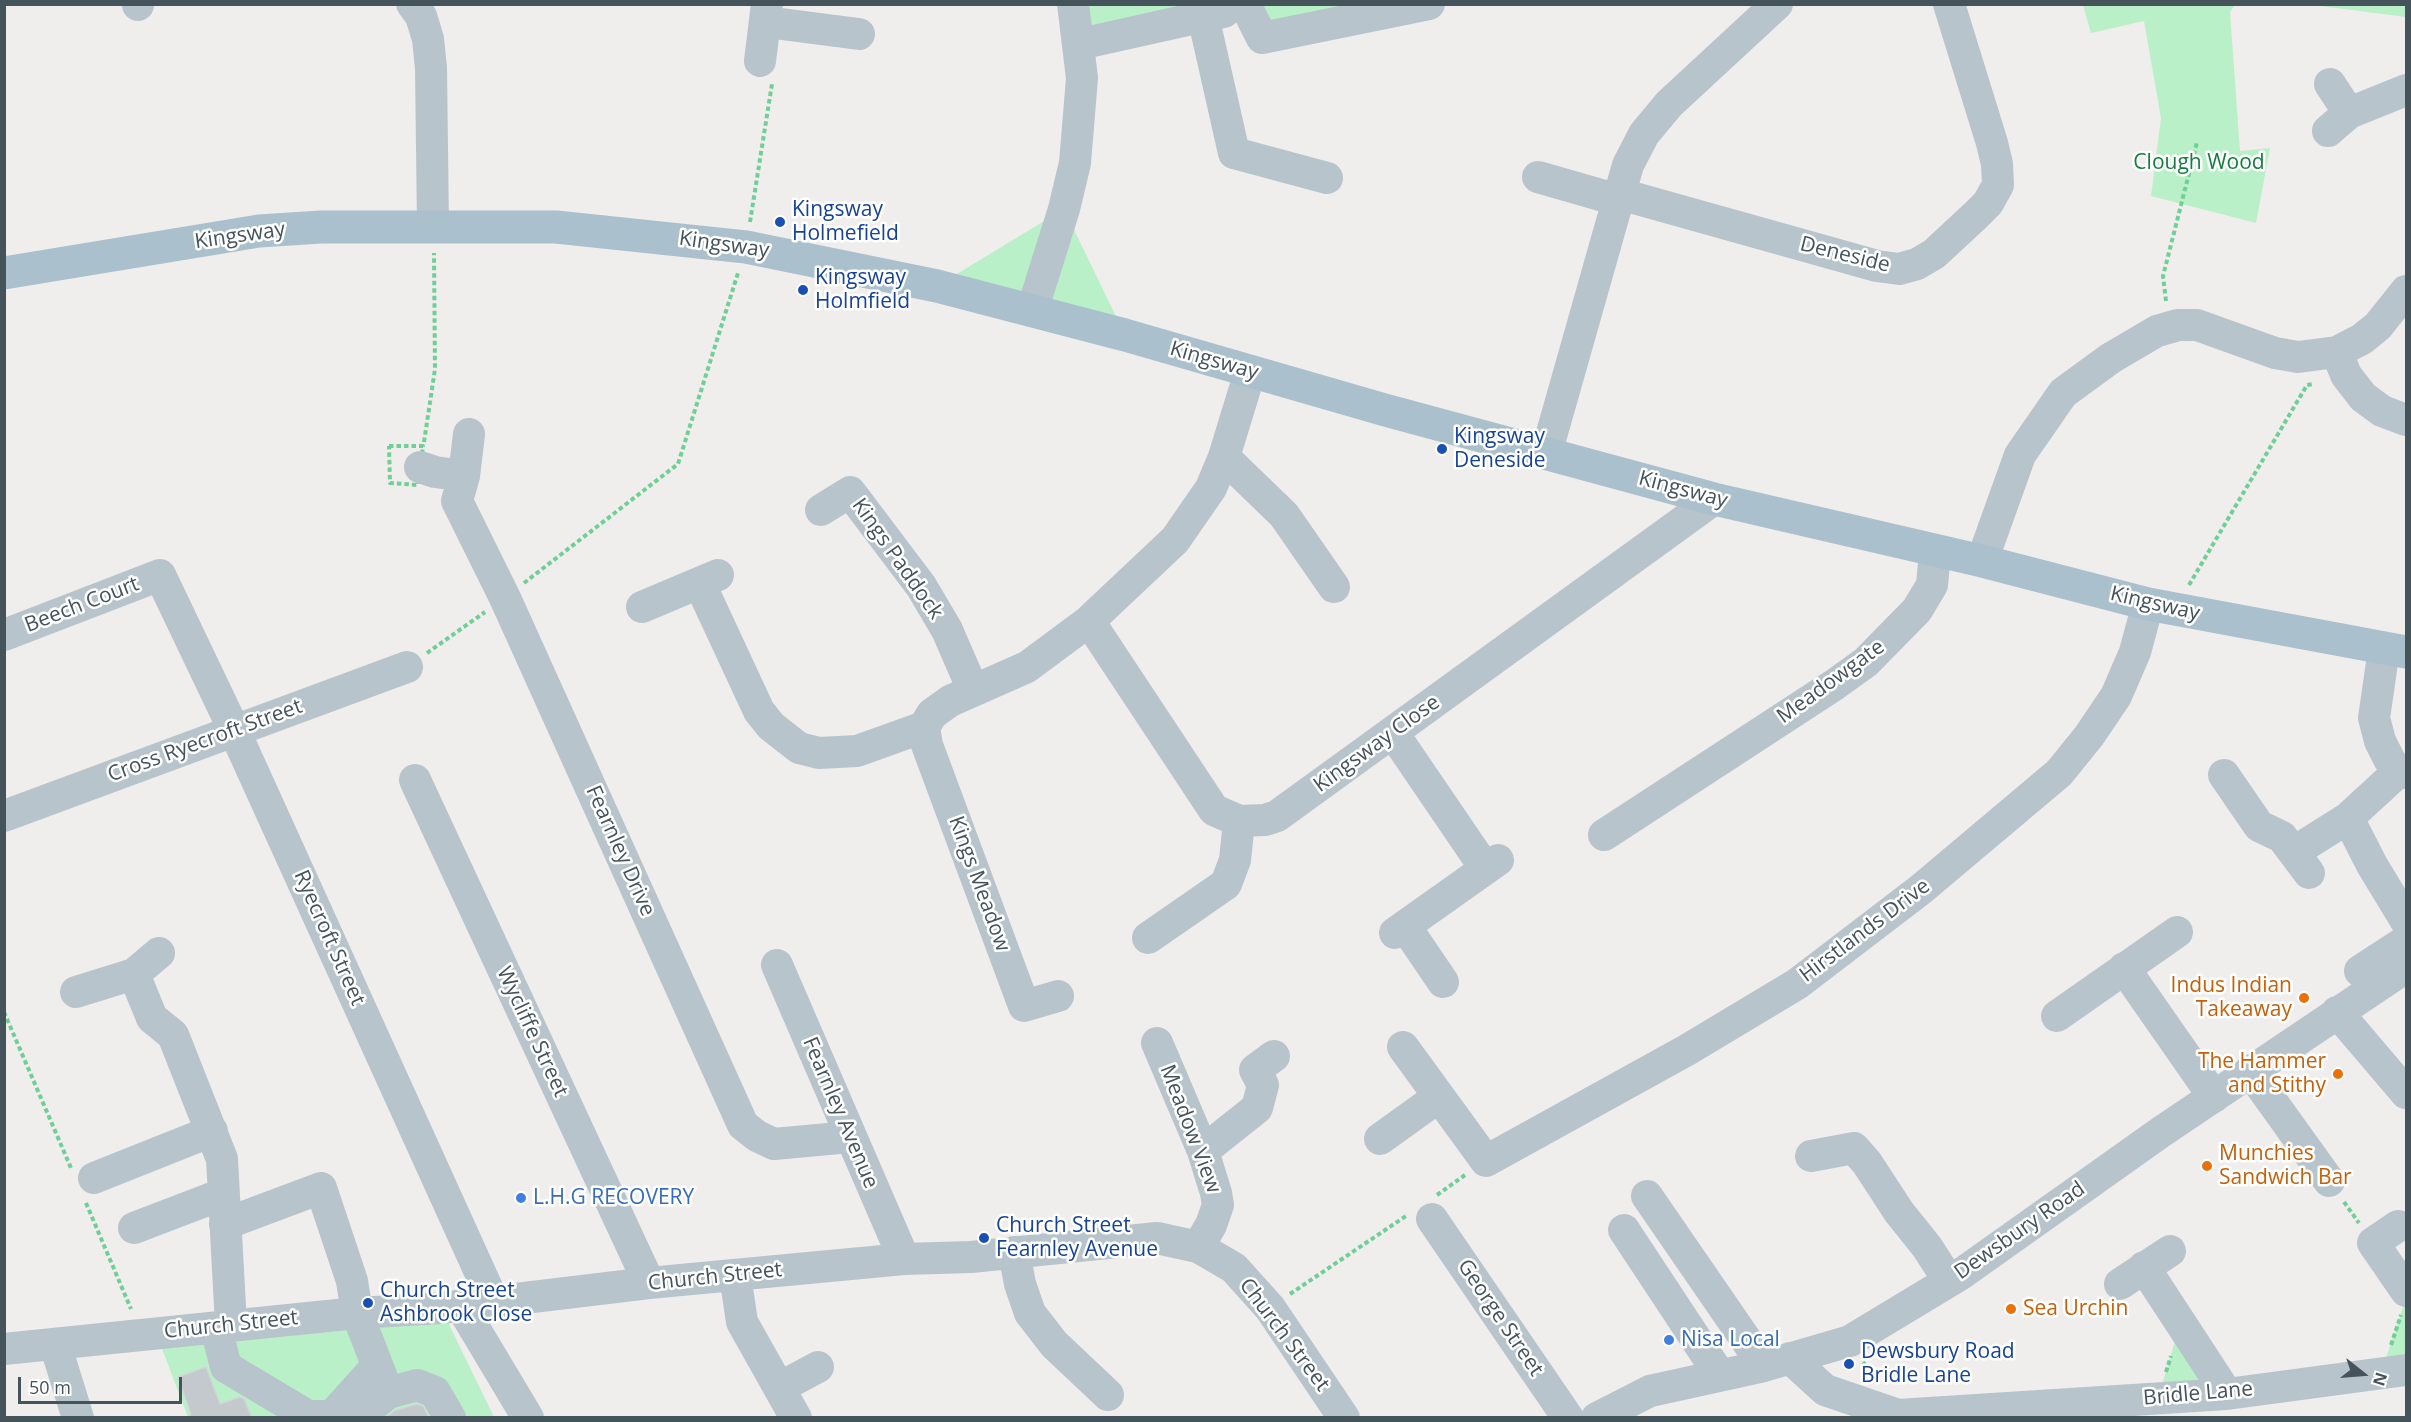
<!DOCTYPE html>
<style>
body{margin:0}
#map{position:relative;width:2411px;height:1422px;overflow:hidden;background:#f0eded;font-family:"Open Sans",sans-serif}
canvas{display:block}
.frame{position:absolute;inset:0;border:6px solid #45535b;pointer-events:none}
.north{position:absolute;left:2333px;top:1344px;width:60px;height:60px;-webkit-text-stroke:4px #fff;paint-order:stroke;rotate:107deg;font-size:16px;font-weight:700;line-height:24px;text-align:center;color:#45535b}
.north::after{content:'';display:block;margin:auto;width:21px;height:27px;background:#45535b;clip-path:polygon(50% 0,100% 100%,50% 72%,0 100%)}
.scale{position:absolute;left:18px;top:1377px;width:164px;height:27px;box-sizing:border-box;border:3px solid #45535b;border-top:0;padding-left:8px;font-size:18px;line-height:21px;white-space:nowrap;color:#45535b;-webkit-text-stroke:4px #fff;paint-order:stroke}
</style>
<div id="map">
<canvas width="2411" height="1422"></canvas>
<div class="frame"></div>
<div class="north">N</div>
<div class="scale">50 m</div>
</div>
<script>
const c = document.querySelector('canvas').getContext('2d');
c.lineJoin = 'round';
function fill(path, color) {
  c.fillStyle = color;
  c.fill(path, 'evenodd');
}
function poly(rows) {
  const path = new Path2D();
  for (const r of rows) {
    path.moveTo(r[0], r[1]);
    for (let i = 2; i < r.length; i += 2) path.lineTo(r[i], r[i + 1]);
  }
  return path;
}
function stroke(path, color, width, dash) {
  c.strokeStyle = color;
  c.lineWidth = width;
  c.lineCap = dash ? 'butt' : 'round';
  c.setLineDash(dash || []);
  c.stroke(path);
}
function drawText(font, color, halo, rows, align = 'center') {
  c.font = font + ' "Open Sans",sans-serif';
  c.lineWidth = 5;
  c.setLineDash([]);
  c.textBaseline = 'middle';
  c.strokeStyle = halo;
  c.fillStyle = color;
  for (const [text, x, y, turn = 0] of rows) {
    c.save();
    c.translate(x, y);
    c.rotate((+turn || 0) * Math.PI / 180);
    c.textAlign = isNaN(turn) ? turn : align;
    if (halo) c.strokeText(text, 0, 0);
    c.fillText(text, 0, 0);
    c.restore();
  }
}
fill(poly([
 [1073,5,1429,5,1262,38,1245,7,1080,44],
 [2083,5,2235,5,2230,12,2240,151,2270,148,2256,223,2151,196,2161,118,2144,21,2091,33],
 [2313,5,2406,5,2406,17],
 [1064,209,1125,335,937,286],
 [2406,1298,2406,1370,2381,1373],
 [441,1308,494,1417,188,1417,156,1333],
 [2181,1321,2227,1394,2158,1398]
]), '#b9f0c8');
const building = poly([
 [206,1367,220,1404,240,1397,244,1399,252,1418,189,1418,191,1414,178,1377,206,1367],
 [416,1404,423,1406,429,1418,386,1418,394,1411,416,1404]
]);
fill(building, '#c4c9cd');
stroke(building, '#d1d4d9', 1.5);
stroke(poly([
 [750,222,772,84],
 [2166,301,2163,276,2197,142],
 [424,442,435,369,434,253],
 [389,446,423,446,418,485,390,483,389,446],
 [524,583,678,464,738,273],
 [2189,585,2307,385,2313,384],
 [427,653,485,612],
 [4,1012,71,1168],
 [1437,1195,1465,1175],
 [2344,1202,2359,1223],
 [86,1203,131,1309],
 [1290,1294,1406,1216],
 [2391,1345,2401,1315],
 [1863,1362,1874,1378],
 [2166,1372,2171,1356]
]), '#70cf95', 4, [4.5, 3]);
stroke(poly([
 [412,4,421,16,428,39,431,68,433,227],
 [1245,4,1262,38,1429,4],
 [138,5,138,4],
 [1203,16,1234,153,1327,178],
 [766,22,859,34],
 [1080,44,1224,12],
 [760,61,767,4],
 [2349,113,2406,90],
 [2328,131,2349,113,2330,84],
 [1538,177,1618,200],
 [1620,194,1877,266,1899,269,1917,264,1934,254,1976,215,1988,203,1998,185,1997,164,1992,143,1949,4],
 [1032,311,1064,209,1075,163,1082,78,1073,4],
 [2337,352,2346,375,2363,397,2382,411,2406,420],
 [469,434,464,476,457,501,505,598,743,1125,757,1136,774,1144,850,1137],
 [1546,454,1628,165,1644,134,1669,104,1777,4],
 [1224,457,1284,515,1334,587],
 [420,467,435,472,464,476],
 [821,510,850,492,921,586,947,630,973,690],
 [1982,561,2020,455,2063,393,2111,358,2157,331,2178,325,2197,325,2275,353,2298,357,2337,352,2362,339,2378,326,2406,291],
 [700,584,759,711,771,726,799,748,819,753,857,751,924,727,932,714,950,701,1027,667,1089,621,1175,540,1211,488,1224,457,1250,372],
 [642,607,718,575],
 [1089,621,1214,810,1239,821,1265,820,1277,816,1714,499],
 [4,635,160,575,234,730,494,1303],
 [2384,649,2374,718,2380,741,2389,759,2398,772,2406,773],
 [924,727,927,745,1024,1006,1058,996],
 [1393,733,1485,868],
 [2224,775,2259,826,2282,837,2309,873],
 [415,780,649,1283],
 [4,816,407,667],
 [2348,818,2372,865,2406,921],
 [1604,835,1834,685,1866,662,1917,610,1932,585,1935,552],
 [2294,852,2348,818,2398,772],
 [1405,926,1443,982],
 [1395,933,1498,860],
 [1148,938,1226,884,1235,860,1239,821],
 [777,965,904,1259],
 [2124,968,2214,1097],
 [2360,971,2406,941],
 [134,974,152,1018,173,1035,222,1159,231,1325],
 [76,992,134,974,159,953],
 [2337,1012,2406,1093],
 [2057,1016,2177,932],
 [1157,1043,1203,1151,1216,1193,1218,1205,1211,1225,1198,1247],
 [1403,1047,1486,1161,1687,1050,1797,984,1920,890,2059,773,2089,736,2116,696,2135,652,2148,604],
 [2250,1071,2329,1181],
 [1380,1139,1437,1098],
 [1203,1151,1257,1108,1263,1085,1255,1070,1274,1056],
 [1811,1156,1854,1148,1867,1163,1899,1212,1927,1247,1949,1281],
 [94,1178,212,1131],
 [1647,1196,1764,1366],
 [1432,1219,1568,1418],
 [225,1224,321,1188,352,1281,357,1313,388,1393,357,1418],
 [2398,1226,2373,1243,2406,1291],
 [134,1228,223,1194],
 [1624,1230,1719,1374],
 [1014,1252,1020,1284,1030,1313,1054,1344,1108,1395],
 [2144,1267,2227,1394],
 [735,1275,742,1322,796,1418],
 [2120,1284,2170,1251],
 [461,1306,528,1418],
 [216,1328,226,1367,308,1416,332,1416,377,1366],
 [55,1344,78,1418],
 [4,1349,357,1313,441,1308,649,1283,904,1259,971,1257,1157,1238,1198,1247,1234,1268,1270,1308,1344,1418],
 [1790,1358,1825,1390,1898,1415,2227,1394,2406,1370],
 [779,1388,818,1367],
 [388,1393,417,1385,435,1392,450,1418],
 [1597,1418,1650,1391,1764,1366,1850,1341,1961,1274,2161,1132,2406,967]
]), '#b8c4cb', 32);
stroke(poly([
 [4,273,259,231,321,227,556,227,746,247,937,286,1125,335,1385,410,1714,499,1982,561,2148,604,2406,652]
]), '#abc0cd', 33);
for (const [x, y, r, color] of [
 [780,222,6,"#1a4fb4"],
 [803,290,6,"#1a4fb4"],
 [1442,449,6,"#1a4fb4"],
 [2304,998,6,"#e8710a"],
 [2338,1074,6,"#e8710a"],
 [2207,1166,6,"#e8710a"],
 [521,1198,6,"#3f7fe0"],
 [984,1238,6,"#1a4fb4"],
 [368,1303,6,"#1a4fb4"],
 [2011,1309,6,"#e8710a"],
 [1669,1340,6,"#3f7fe0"],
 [1849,1364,6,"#1a4fb4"]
]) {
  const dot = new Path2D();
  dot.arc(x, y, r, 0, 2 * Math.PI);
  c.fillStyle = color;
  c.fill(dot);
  stroke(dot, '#fff', 2);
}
drawText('21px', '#137f3d', '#fff', [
 ["Clough Wood",2199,163]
]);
drawText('21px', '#164399', '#fff', [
 ["Kingsway",792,210],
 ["Holmefield",792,234],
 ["Kingsway",815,278],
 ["Holmfield",815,302],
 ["Kingsway",1454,437],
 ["Deneside",1454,461],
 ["Church Street",996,1226],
 ["Fearnley Avenue",996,1250],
 ["Church Street",380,1291],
 ["Ashbrook Close",380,1315],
 ["Dewsbury Road",1861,1352],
 ["Bridle Lane",1861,1376]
], 'left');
drawText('21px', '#45535b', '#fff', [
 ["Kingsway",240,236,-8],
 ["Kingsway",724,245,8],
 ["Deneside",1845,255,14],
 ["Kingsway",1214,361,16],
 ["Kingsway",1683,490,15],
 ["Kings Paddock",897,559,55],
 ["Kingsway",2155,604,13],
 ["Beech Court",82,605,-21],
 ["Meadowgate",1831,682,-36],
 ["Cross Ryecroft Street",205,741,-20],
 ["Kingsway Close",1377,744,-36],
 ["Fearnley Drive",620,851,66],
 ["Kings Meadow",979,884,70],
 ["Hirstlands Drive",1865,931,-37],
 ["Ryecroft Street",329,938,66],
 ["Wycliffe Street",532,1032,65],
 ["Fearnley Avenue",840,1113,67],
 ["Meadow View",1190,1129,69],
 ["Dewsbury Road",2020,1231,-35],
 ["Church Street",715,1277,-6],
 ["George Street",1500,1318,56],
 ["Church Street",231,1325,-6],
 ["Church Street",1284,1335,53],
 ["Bridle Lane",2198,1394,-5]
]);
drawText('21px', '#c56008', '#fff', [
 ["Indus Indian",2292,986],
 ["Takeaway",2292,1010],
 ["The Hammer",2326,1062],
 ["and Stithy",2326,1086],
 ["Munchies",2219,1154,"left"],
 ["Sandwich Bar",2219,1178,"left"],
 ["Sea Urchin",2023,1309,"left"]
], 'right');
drawText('21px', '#366cbe', '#fff', [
 ["L.H.G RECOVERY",533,1198],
 ["Nisa Local",1681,1340]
], 'left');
</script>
